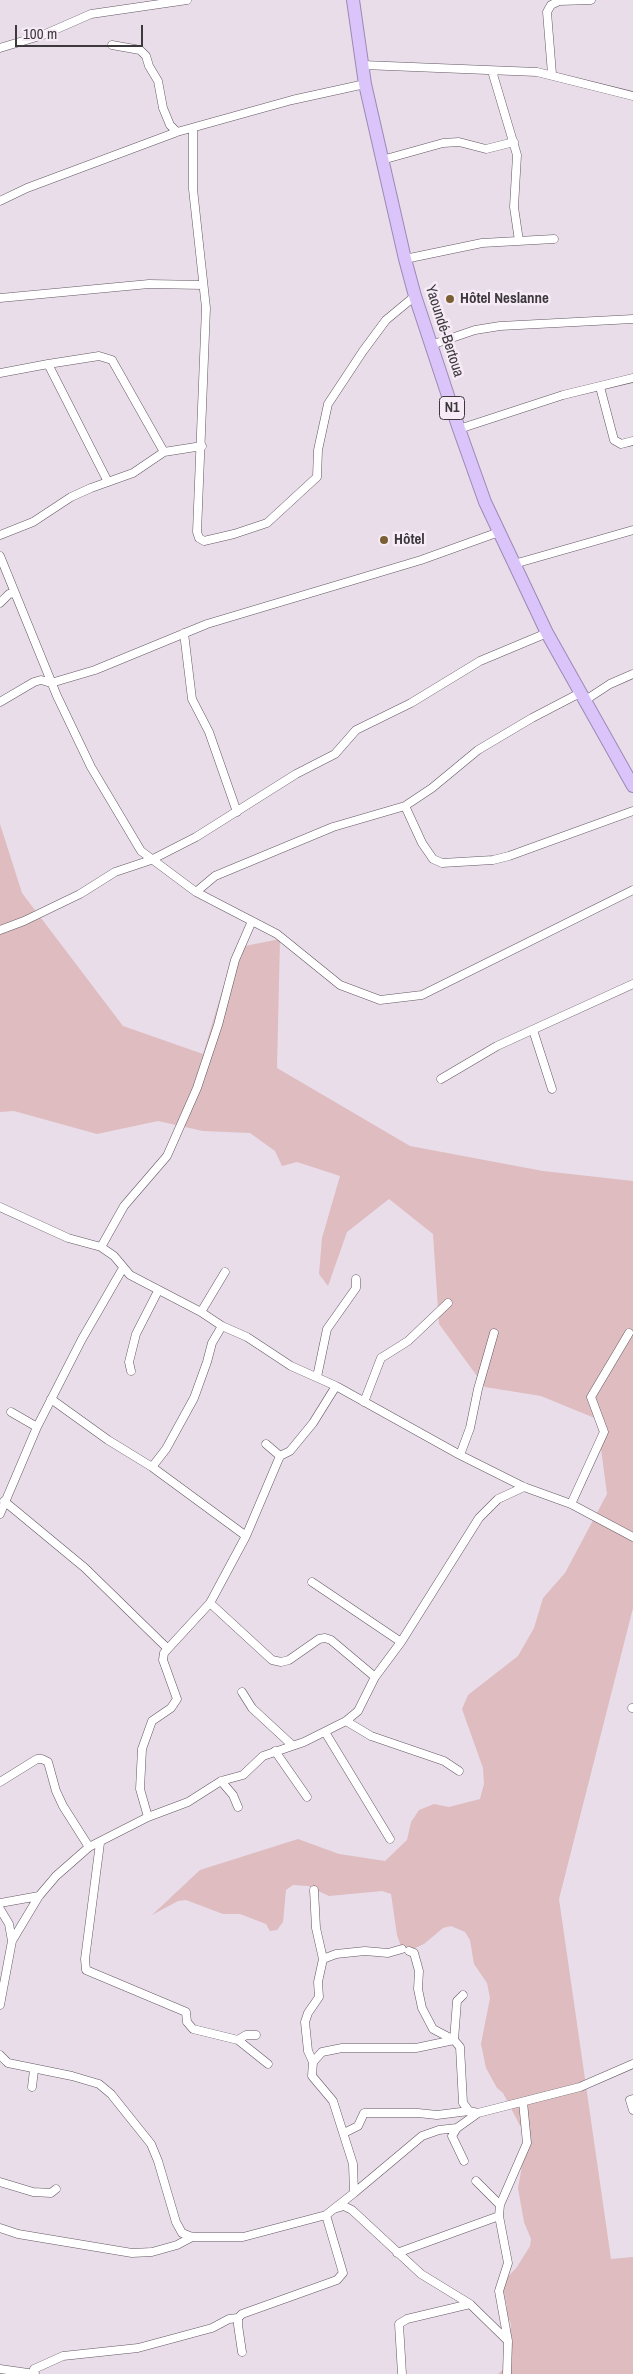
<!DOCTYPE html>
<meta charset="utf-8">
<style>
body{margin:0}
#map{position:relative;width:633px;height:2374px;overflow:hidden;background:#e9dde9;font-family:"Archivo Narrow",sans-serif}
canvas{display:block}
.scale{position:absolute;left:15px;top:25px;width:128px;height:22px;box-sizing:border-box;border:2px solid #3c383c;border-top:0;padding-left:6px;font-size:15px;line-height:18px;white-space:nowrap;color:#3c383c;-webkit-text-stroke:4px #f6ebf6;paint-order:stroke}
</style>
<div id="map">
<canvas width="633" height="2374"></canvas>
<div class="scale">100 m</div>
</div>
<script>
const c = document.querySelector('canvas').getContext('2d');
c.lineJoin = 'round';
function fill(path, color) {
  c.fillStyle = color;
  c.fill(path, 'evenodd');
}
function poly(rows) {
  const path = new Path2D();
  for (const r of rows) {
    path.moveTo(r[0], r[1]);
    for (let i = 2; i < r.length; i += 2) path.lineTo(r[i], r[i + 1]);
  }
  return path;
}
function stroke(path, color, width, dash) {
  c.strokeStyle = color;
  c.lineWidth = width;
  c.lineCap = dash ? 'butt' : 'round';
  c.setLineDash(dash || []);
  c.stroke(path);
}
function drawText(font, color, halo, rows, align = 'center') {
  c.font = font + ' "Archivo Narrow",sans-serif';
  c.lineWidth = 5;
  c.setLineDash([]);
  c.textBaseline = 'middle';
  c.strokeStyle = halo;
  c.fillStyle = color;
  for (const [text, x, y, turn = 0] of rows) {
    c.save();
    c.translate(x, y);
    c.rotate((+turn || 0) * Math.PI / 180);
    c.textAlign = isNaN(turn) ? turn : align;
    if (halo) c.strokeText(text, 0, 0);
    c.fillText(text, 0, 0);
    c.restore();
  }
}
fill(poly([
 [0,824,22,893,123,1026,203,1054,235,948,280,939,277,1068,410,1146,543,1171,633,1181,633,1608,559,1899,611,2259,633,2257,633,2374,498,2374,507,2366,511,2324,507,2315,507,2307,502,2283,517,2267,530,2246,531,2239,524,2222,518,2188,527,2139,503,2093,497,2088,486,2068,481,2044,490,1998,487,1983,474,1964,470,1940,465,1932,451,1926,443,1928,424,1944,409,1951,402,1949,397,1935,391,1894,382,1891,329,1896,308,1886,293,1885,286,1890,283,1922,277,1930,270,1931,266,1924,240,1914,223,1914,186,1900,178,1901,152,1915,200,1870,298,1839,339,1854,385,1861,407,1840,411,1822,419,1810,434,1804,449,1807,480,1799,484,1784,483,1768,462,1709,468,1695,518,1656,534,1628,543,1598,565,1573,607,1494,597,1419,541,1396,485,1387,439,1324,433,1234,389,1199,347,1232,328,1286,319,1274,322,1238,340,1176,297,1162,282,1166,275,1151,250,1133,203,1131,158,1121,97,1134,14,1111,0,1112]
]), '#debcbf');
const minor = poly([
 [112,45,140,50,146,56,149,66,158,81,163,108,170,125,177,132],
 [0,48,43,35,91,14,187,0],
 [363,65,537,72,633,96],
 [492,71,517,155,514,207,519,241],
 [552,74,547,12,551,5,559,1,591,0],
 [193,128,193,189,206,308,197,532,199,538,204,541,234,534,267,523,317,477,318,450,328,404,363,351,386,320,415,296],
 [382,160,443,143,459,142,486,149,514,142],
 [0,201,27,188,177,132,292,100,365,84],
 [405,259,482,243,554,239],
 [0,298,149,284,203,285],
 [431,345,475,330,500,326,633,319],
 [48,364,99,356,112,360,164,452],
 [0,373,48,364,108,482],
 [600,387,614,440,621,444,633,441],
 [459,429,563,395,633,378],
 [0,535,33,522,71,497,91,488,133,473,164,452,202,446],
 [0,556,57,696,91,767,141,851,196,892,277,934,340,985,380,1000,422,995,633,890],
 [514,564,633,530],
 [0,603,9,594,14,593],
 [184,633,192,699,209,732,237,812],
 [584,701,610,684,633,674],
 [0,702,34,682,41,680,51,683,95,670,207,624,421,560,499,532],
 [405,806,422,843,433,859,442,863,493,860,509,856,633,811],
 [196,892,215,876,333,827,405,806,432,788,478,750,532,718,580,693],
 [0,930,24,921,80,894,115,872,151,860,196,837,296,774,335,754,356,730,411,703,480,661,547,633],
 [533,1030,552,1089],
 [441,1079,497,1046,633,984],
 [0,1207,68,1238,101,1247,114,1256,130,1275,201,1312,222,1326,247,1337,291,1366,336,1386,460,1455,524,1487,571,1504,633,1537],
 [101,1247,124,1206,167,1156,197,1088,218,1025,235,960,252,921],
 [201,1312,225,1272],
 [131,1371,129,1362,136,1334,158,1291],
 [317,1377,327,1329,356,1288,356,1279],
 [51,1399,108,1440,152,1467,246,1536],
 [364,1402,381,1358,408,1341,448,1303],
 [11,1412,37,1427],
 [266,1444,280,1456],
 [460,1455,470,1428,478,1389,494,1333],
 [152,1467,166,1449,194,1398,207,1362,212,1343,222,1326],
 [4,1501,85,1568,167,1648],
 [571,1504,604,1432,591,1397,629,1333],
 [0,1514,37,1427,82,1339,123,1268],
 [312,1582,401,1642],
 [210,1603,272,1660,281,1662,289,1660,319,1639,325,1638,331,1640,375,1677],
 [242,1692,252,1708,292,1745],
 [632,1708,633,1708],
 [346,1721,371,1736,444,1761,459,1771],
 [325,1732,390,1839],
 [275,1751,307,1797],
 [221,1781,233,1795,238,1807],
 [0,1782,37,1759,42,1759,48,1762,56,1791,63,1806,89,1847],
 [148,1817,140,1789,142,1749,152,1721,171,1708,177,1699,163,1660,164,1653,210,1603,246,1536,280,1456,290,1451,313,1423,336,1386],
 [100,1843,85,1959,86,1970,186,2012,187,2022,193,2029,238,2040,268,2064],
 [314,1890,316,1928,323,1959],
 [0,1903,39,1896],
 [0,1909,9,1924,12,1941],
 [409,1951,414,1953,419,1971,418,1989,422,2008,433,2029,454,2040,457,2001,463,1995],
 [0,2005,12,1941,39,1896,56,1876,89,1847,148,1817,188,1802,221,1781,243,1775,263,1756,304,1742,346,1721,358,1711,375,1677,401,1642,479,1518,498,1499,524,1487],
 [238,2040,246,2035,256,2035],
 [0,2055,8,2063,72,2076,99,2084,111,2094,151,2144,158,2161,176,2222,182,2233,192,2237,243,2237,326,2215,354,2193,353,2164,333,2101,312,2076,313,2062,322,2052,342,2048,416,2048,454,2040,460,2047,463,2103,469,2111,478,2113],
 [313,2062,308,2051,305,2022,308,2013,319,1997,318,1982,323,1959,336,1954,365,1951,388,1953,402,1949],
 [32,2087,34,2070],
 [633,2099,630,2100,633,2110],
 [344,2133,358,2126,364,2113,418,2113,437,2115,469,2111],
 [464,2161,452,2136,457,2128,478,2113,580,2087,633,2064],
 [476,2181,500,2205],
 [0,2182,33,2192,51,2193,56,2189],
 [354,2193,422,2136,439,2130,457,2128],
 [337,2208,344,2206,352,2210,421,2274,470,2304,508,2341],
 [0,2228,18,2234,132,2253,152,2252,177,2245,192,2237],
 [397,2253,499,2216],
 [242,2352,238,2325,238,2318,242,2314,337,2280,343,2273,326,2215],
 [0,2369,35,2374,34,2369,63,2356,138,2348,212,2328,229,2319,238,2318],
 [402,2374,399,2324,407,2319,470,2304],
 [507,2374,508,2341,499,2291,508,2263,499,2216,500,2205,527,2143,523,2102]
]);
const trunk = poly([
 [353,0,365,84,405,259,415,296,459,429,485,502,547,633,633,786]
]);
stroke(minor, '#625862', 9);
stroke(trunk, '#9c89b6', 14);
stroke(minor, '#fff', 8);
stroke(trunk, '#dac4fa', 12);
for (const [x, y, r, color] of [
 [450,299,5,"#795f31"],
 [384,540,5,"#795f31"]
]) {
  const dot = new Path2D();
  dot.arc(x, y, r, 0, 2 * Math.PI);
  c.fillStyle = color;
  c.fill(dot);
  stroke(dot, '#f6ebf6', 2);
}
for (const [x, y, w] of [
 [452,408,25]
]) {
  const box = new Path2D();
  box.roundRect(x - w / 2, y - 11.5, w, 23, 4);
  c.fillStyle = '#f6ebf6';
  c.fill(box);
  stroke(box, '#3c383c', 1);
}
drawText('bold 14px', '#3c383c', null, [
 ["N1",452,408]
]);
drawText('bold 15px', '#3c383c', '#f6ebf6', [
 ["Hôtel Neslanne",460,299],
 ["Hôtel",394,540]
], 'left');
drawText('15px', '#3c383c', '#f6ebf6', [
 ["Yaoundé-Bertoua",444,331,72]
]);
</script>
